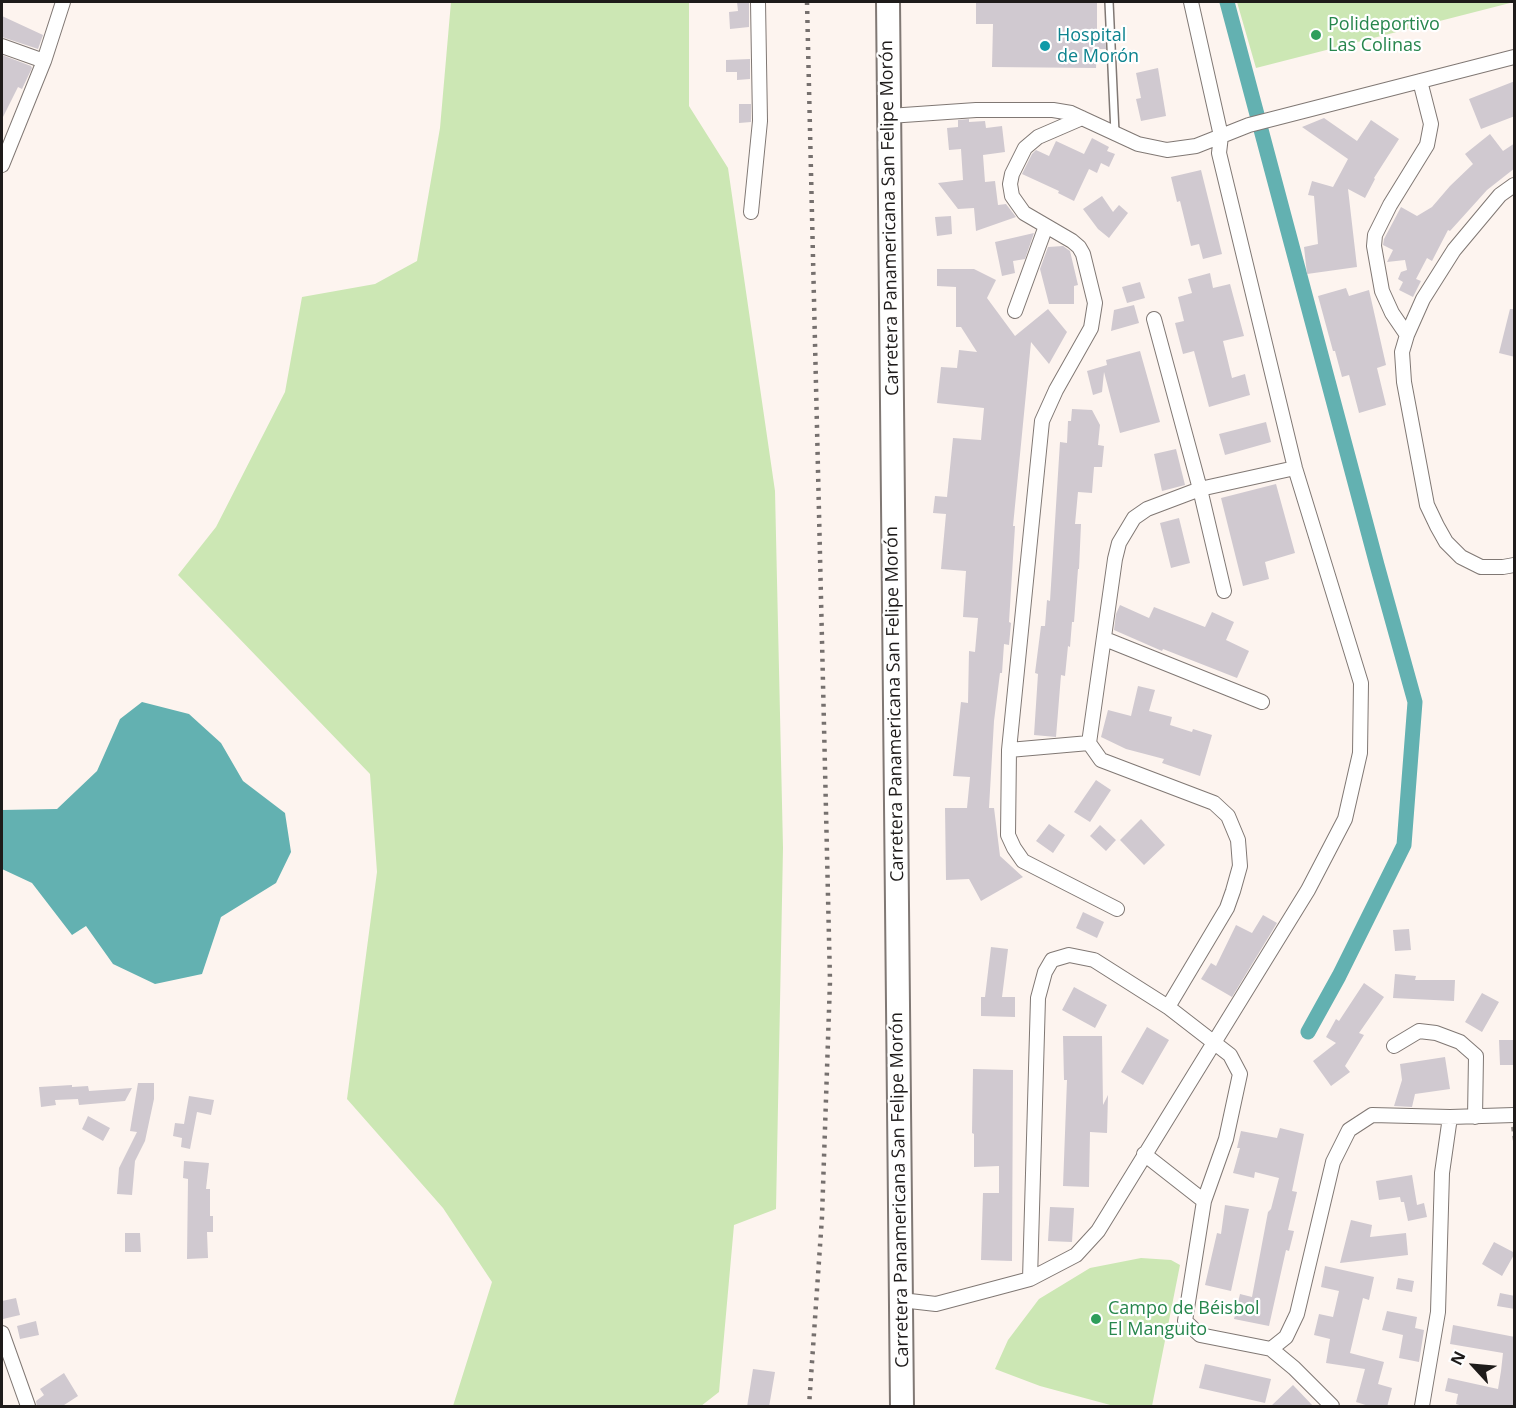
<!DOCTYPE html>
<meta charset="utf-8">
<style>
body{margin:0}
#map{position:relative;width:1516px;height:1408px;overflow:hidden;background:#fdf4ef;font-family:"Open Sans",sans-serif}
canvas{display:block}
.frame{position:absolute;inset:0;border:3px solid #1e1b1a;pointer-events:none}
.north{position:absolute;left:1444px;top:1336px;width:60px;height:60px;-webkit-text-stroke:4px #fff;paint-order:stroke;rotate:296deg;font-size:16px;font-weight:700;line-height:24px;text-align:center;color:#1e1b1a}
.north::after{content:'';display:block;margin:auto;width:21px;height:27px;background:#1e1b1a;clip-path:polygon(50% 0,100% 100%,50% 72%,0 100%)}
</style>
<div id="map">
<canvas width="1516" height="1408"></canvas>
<div class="frame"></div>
<div class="north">N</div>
</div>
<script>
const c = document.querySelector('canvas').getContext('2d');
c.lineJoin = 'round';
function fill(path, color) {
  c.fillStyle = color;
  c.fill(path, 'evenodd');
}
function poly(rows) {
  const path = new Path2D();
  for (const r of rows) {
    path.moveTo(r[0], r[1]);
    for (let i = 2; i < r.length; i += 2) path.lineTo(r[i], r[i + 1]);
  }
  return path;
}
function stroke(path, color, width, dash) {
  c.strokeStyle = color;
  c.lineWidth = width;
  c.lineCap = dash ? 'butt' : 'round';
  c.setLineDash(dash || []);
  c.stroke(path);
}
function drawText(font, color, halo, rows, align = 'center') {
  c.font = font + ' "Open Sans",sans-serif';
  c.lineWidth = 4.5;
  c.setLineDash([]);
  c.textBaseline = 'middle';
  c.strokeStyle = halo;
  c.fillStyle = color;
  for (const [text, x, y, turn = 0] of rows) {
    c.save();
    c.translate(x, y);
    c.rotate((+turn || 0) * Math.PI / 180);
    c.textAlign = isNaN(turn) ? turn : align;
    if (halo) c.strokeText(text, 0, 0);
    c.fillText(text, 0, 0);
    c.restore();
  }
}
fill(poly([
 [451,2,689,2,689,106,728,168,775,491,783,848,776,1209,734,1225,719,1392,701,1406,453,1406,492,1282,443,1208,347,1099,377,872,370,774,178,575,216,527,285,392,302,297,375,284,417,261,440,128],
 [1237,2,1514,2,1256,68],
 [1141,1258,1171,1260,1180,1265,1152,1406,1114,1406,1040,1386,995,1369,1008,1340,1039,1299,1090,1268]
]), '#cce7b4');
fill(poly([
 [142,702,189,714,221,743,243,781,285,813,291,852,276,883,221,917,202,974,155,984,113,964,86,926,72,935,32,883,2,869,2,810,57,809,97,771,120,719]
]), '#63b1b1');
stroke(poly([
 [1227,2,1377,565,1415,702,1404,845,1339,976,1308,1032]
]), '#63b1b1', 15);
fill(poly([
 [737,2,749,2,749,27,730,29,729,12,738,11],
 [976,2,1097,2,1097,32,1105,31,1106,49,1097,49,1096,68,992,67,993,24,976,24],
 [2,16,43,35,38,49,2,37],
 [2,55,31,66,32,68,22,89,18,87,2,119],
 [750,59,750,79,737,80,737,72,726,72,726,60],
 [1158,68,1166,116,1141,121,1136,99,1141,98,1136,73],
 [1515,81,1515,116,1481,129,1469,99],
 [739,104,751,104,751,122,739,123],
 [1324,118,1357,141,1371,120,1399,139,1374,178,1375,179,1365,198,1348,189,1357,267,1307,274,1304,247,1318,244,1314,196,1308,195,1312,181,1333,187,1348,159,1302,127],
 [969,119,969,122,985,121,986,128,1002,126,1005,152,983,155,985,182,995,181,998,205,1006,204,1016,217,976,231,974,208,958,209,938,183,963,180,961,149,949,150,947,128,958,127,958,120],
 [1490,134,1503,151,1515,143,1515,168,1487,190,1450,231,1448,230,1432,261,1427,258,1416,279,1421,281,1413,297,1399,290,1403,282,1398,279,1401,272,1407,270,1405,260,1387,262,1393,250,1383,245,1384,239,1401,207,1417,216,1432,207,1450,186,1473,164,1465,154],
 [1092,138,1109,147,1107,151,1115,154,1109,167,1101,163,1097,173,1089,169,1074,201,1058,193,1059,191,1022,174,1032,154,1036,150,1049,156,1056,141,1084,154],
 [1201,170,1222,254,1203,259,1199,244,1191,246,1180,201,1177,202,1171,177],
 [1102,196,1113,212,1119,205,1128,213,1109,238,1098,229,1083,209],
 [951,216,952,234,937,236,935,217],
 [1034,233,1025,259,1013,261,1015,273,1002,276,995,242],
 [1063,246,1070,251,1078,285,1074,286,1074,304,1049,304,1040,269,1048,247],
 [937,269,974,269,996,280,987,298,1015,336,1048,309,1067,332,1049,364,1031,342,1013,526,1015,526,1009,622,1011,623,1009,645,1004,644,1002,673,1000,673,994,721,989,808,994,808,1000,856,1023,877,981,901,969,879,946,880,945,808,967,808,970,777,953,776,961,702,968,703,969,651,975,652,978,618,963,617,966,571,941,569,946,514,933,513,935,496,947,497,953,438,981,440,984,408,937,403,941,367,957,368,959,350,977,352,961,327,956,327,956,287,937,286],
 [1210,273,1213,288,1230,284,1244,336,1223,341,1232,378,1245,374,1250,395,1209,407,1194,351,1183,354,1175,323,1184,321,1178,297,1192,293,1188,279],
 [1140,282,1145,298,1127,303,1122,287],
 [1346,288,1349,296,1369,290,1386,365,1377,368,1386,405,1359,413,1349,375,1342,377,1335,351,1333,351,1318,296],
 [1134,305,1139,323,1111,331,1114,310],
 [1510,309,1515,309,1515,357,1499,353],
 [1140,351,1160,422,1120,433,1104,372,1102,392,1093,395,1087,371,1107,365,1106,360],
 [1072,409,1092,410,1100,425,1098,445,1104,446,1102,467,1094,467,1092,493,1078,492,1075,524,1081,524,1079,569,1078,569,1074,622,1072,622,1070,647,1068,646,1065,676,1061,675,1056,737,1034,735,1038,674,1035,673,1041,626,1045,626,1047,600,1050,601,1060,442,1067,443,1068,421,1071,421],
 [1266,422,1271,442,1225,455,1219,434],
 [1176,449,1185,485,1162,491,1154,454],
 [1276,484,1295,553,1265,562,1269,579,1243,586,1221,498],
 [1179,518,1190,563,1171,568,1160,523],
 [1120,605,1149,618,1154,607,1205,627,1212,612,1234,622,1226,640,1249,651,1237,678,1163,649,1162,651,1114,630,1116,614],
 [1138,686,1155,690,1149,711,1172,717,1170,725,1192,732,1193,729,1212,735,1200,776,1162,763,1164,759,1126,749,1101,737,1108,710,1131,716],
 [1096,780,1111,790,1090,822,1074,812],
 [1141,819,1165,845,1144,865,1120,840],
 [1049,824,1065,835,1053,853,1036,841],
 [1100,825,1116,840,1106,851,1090,836],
 [1083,912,1104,922,1097,938,1076,928],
 [1263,915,1277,923,1232,997,1201,979,1211,963,1216,966,1236,925,1252,933],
 [1409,929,1411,950,1395,951,1393,930],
 [991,947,1008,949,1002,997,1015,997,1015,1017,981,1016,981,997,985,997],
 [1395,974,1416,976,1415,980,1455,980,1454,1001,1393,998],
 [1364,983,1384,997,1359,1033,1364,1035,1345,1066,1350,1072,1331,1086,1313,1061,1336,1043,1326,1037,1336,1019,1339,1021],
 [1074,987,1107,1005,1095,1028,1062,1010],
 [1482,993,1499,1002,1482,1032,1465,1022],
 [1147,1027,1169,1040,1143,1085,1121,1072],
 [1063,1036,1102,1036,1103,1105,1108,1095,1107,1133,1090,1132,1089,1187,1063,1186,1067,1080,1064,1080],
 [1499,1040,1515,1040,1515,1065,1500,1065],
 [1445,1057,1450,1089,1415,1094,1412,1107,1394,1106,1402,1080,1400,1064],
 [973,1069,1013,1070,1012,1261,981,1260,983,1193,999,1193,999,1166,974,1167,974,1134,972,1133],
 [138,1083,154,1083,154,1099,145,1141,135,1161,132,1195,117,1194,119,1168,137,1132,130,1131],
 [72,1085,72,1087,88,1086,89,1091,132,1088,125,1101,79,1105,78,1099,55,1100,56,1105,41,1107,39,1087],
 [189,1096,214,1100,211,1115,197,1112,190,1149,181,1147,182,1138,173,1136,175,1123,184,1124],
 [88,1116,110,1128,103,1141,82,1129],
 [1280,1128,1304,1134,1292,1191,1297,1192,1288,1230,1294,1231,1289,1251,1286,1250,1269,1326,1234,1319,1240,1294,1252,1297,1268,1212,1271,1209,1279,1178,1255,1172,1254,1178,1233,1173,1240,1148,1237,1148,1241,1131,1277,1138],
 [184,1161,209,1163,206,1189,210,1189,210,1216,213,1216,213,1232,207,1232,208,1258,187,1259,188,1179,183,1178],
 [1412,1175,1417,1205,1424,1203,1427,1217,1408,1221,1404,1202,1401,1202,1400,1197,1379,1200,1376,1181],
 [1225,1205,1249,1209,1231,1291,1205,1285,1217,1233,1221,1234],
 [1050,1207,1074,1208,1072,1242,1048,1241],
 [1351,1220,1372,1225,1370,1237,1406,1233,1408,1255,1340,1263],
 [125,1233,140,1233,141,1252,125,1252],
 [1494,1242,1515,1253,1502,1276,1482,1264],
 [1325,1266,1374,1277,1369,1300,1363,1298,1350,1353,1384,1362,1378,1384,1392,1388,1387,1407,1372,1407,1356,1402,1365,1369,1326,1363,1330,1339,1314,1335,1319,1314,1333,1317,1339,1291,1321,1287],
 [1398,1278,1414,1281,1412,1292,1396,1289],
 [1500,1293,1515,1296,1515,1309,1497,1306],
 [16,1298,20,1315,3,1319,2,1301],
 [1387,1311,1417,1317,1415,1328,1424,1330,1419,1362,1399,1358,1403,1335,1382,1330],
 [36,1321,39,1335,20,1339,17,1326],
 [1453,1325,1515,1337,1515,1407,1466,1407,1456,1404,1458,1394,1445,1391,1448,1378,1498,1389,1501,1371,1503,1353,1450,1344],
 [1205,1364,1271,1379,1265,1403,1199,1388],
 [753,1369,775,1372,769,1407,747,1407],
 [64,1373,78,1396,61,1407,37,1407,36,1401,44,1395,40,1389],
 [1293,1385,1314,1407,1270,1407]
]), '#d0c9d0');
const service = poly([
 [1109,2,1115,133]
]);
const minor = poly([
 [2,46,44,61],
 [889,116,976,110,1053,110,1071,113,1138,144,1167,150,1196,146,1249,125,1514,57],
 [1082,118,1038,137,1025,148,1012,174,1010,184,1012,196,1024,213,1072,241,1079,247,1083,254,1095,303,1091,328,1056,390,1042,421,1009,750,1008,835,1014,848,1023,861,1117,909],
 [2,165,44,61,63,2],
 [1514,185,1500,195,1454,250,1423,299,1407,335,1402,352,1404,382,1427,505,1437,526,1446,542,1461,557,1481,567,1503,567,1514,565],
 [751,212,760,121,758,2],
 [1015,311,1046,226],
 [1154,319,1200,489,1224,591],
 [1407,335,1392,313,1382,291,1374,246,1375,235,1390,205,1427,145,1431,124,1420,81],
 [1105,639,1262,702],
 [1089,743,1115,559,1119,543,1134,518,1147,509,1200,489,1295,468],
 [1009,750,1089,743,1101,760,1214,803,1228,816,1238,840,1240,866,1233,891,1227,908,1168,1007],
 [1394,1046,1419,1031,1436,1033,1460,1042,1476,1056,1475,1117],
 [1144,1154,1204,1201,1185,1321,1200,1335,1271,1349,1294,1368,1332,1406],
 [1030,1279,1038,998,1045,972,1052,960,1069,955,1094,960,1168,1007,1230,1055,1240,1074,1226,1139,1204,1201],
 [901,1300,936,1304,1030,1279,1076,1255,1098,1231,1308,890,1345,819,1360,753,1361,683,1295,468,1219,153,1221,136,1191,2],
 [2,1333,28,1406],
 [1271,1349,1286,1337,1297,1314,1333,1162,1349,1130,1372,1115,1450,1117,1514,1115],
 [1422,1406,1438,1312,1442,1173,1450,1117]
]);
const primary = poly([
 [888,2,902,1406]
]);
stroke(service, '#807874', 10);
stroke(minor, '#807874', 16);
stroke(primary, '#807874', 26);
stroke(poly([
 [1512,1127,1514,1141]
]), '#9b9591', 2, [4.5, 4.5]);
stroke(service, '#fff', 7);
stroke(minor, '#fff', 14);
stroke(primary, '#fff', 22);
stroke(poly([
 [807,2,830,981,822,1217,809,1406]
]), '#76706e', 4.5, [3, 6]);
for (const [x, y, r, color] of [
 [1316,35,6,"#2e9e5b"],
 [1045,46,6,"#0f9aa8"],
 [1096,1319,6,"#2e9e5b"]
]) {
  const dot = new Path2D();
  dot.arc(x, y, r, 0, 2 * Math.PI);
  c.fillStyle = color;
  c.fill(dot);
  stroke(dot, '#fff', 2);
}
drawText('18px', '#27864d', '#fff', [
 ["Polideportivo",1328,25],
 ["Las Colinas",1328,46],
 ["Campo de Béisbol",1108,1309],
 ["El Manguito",1108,1330]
], 'left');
drawText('18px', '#0d838f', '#fff', [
 ["Hospital",1057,36],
 ["de Morón",1057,57]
], 'left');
drawText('18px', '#1e1b1a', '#fff', [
 ["Carretera Panamericana San Felipe Morón",890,218,-91],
 ["Carretera Panamericana San Felipe Morón",895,704,-91],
 ["Carretera Panamericana San Felipe Morón",900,1190,-91]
]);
</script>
